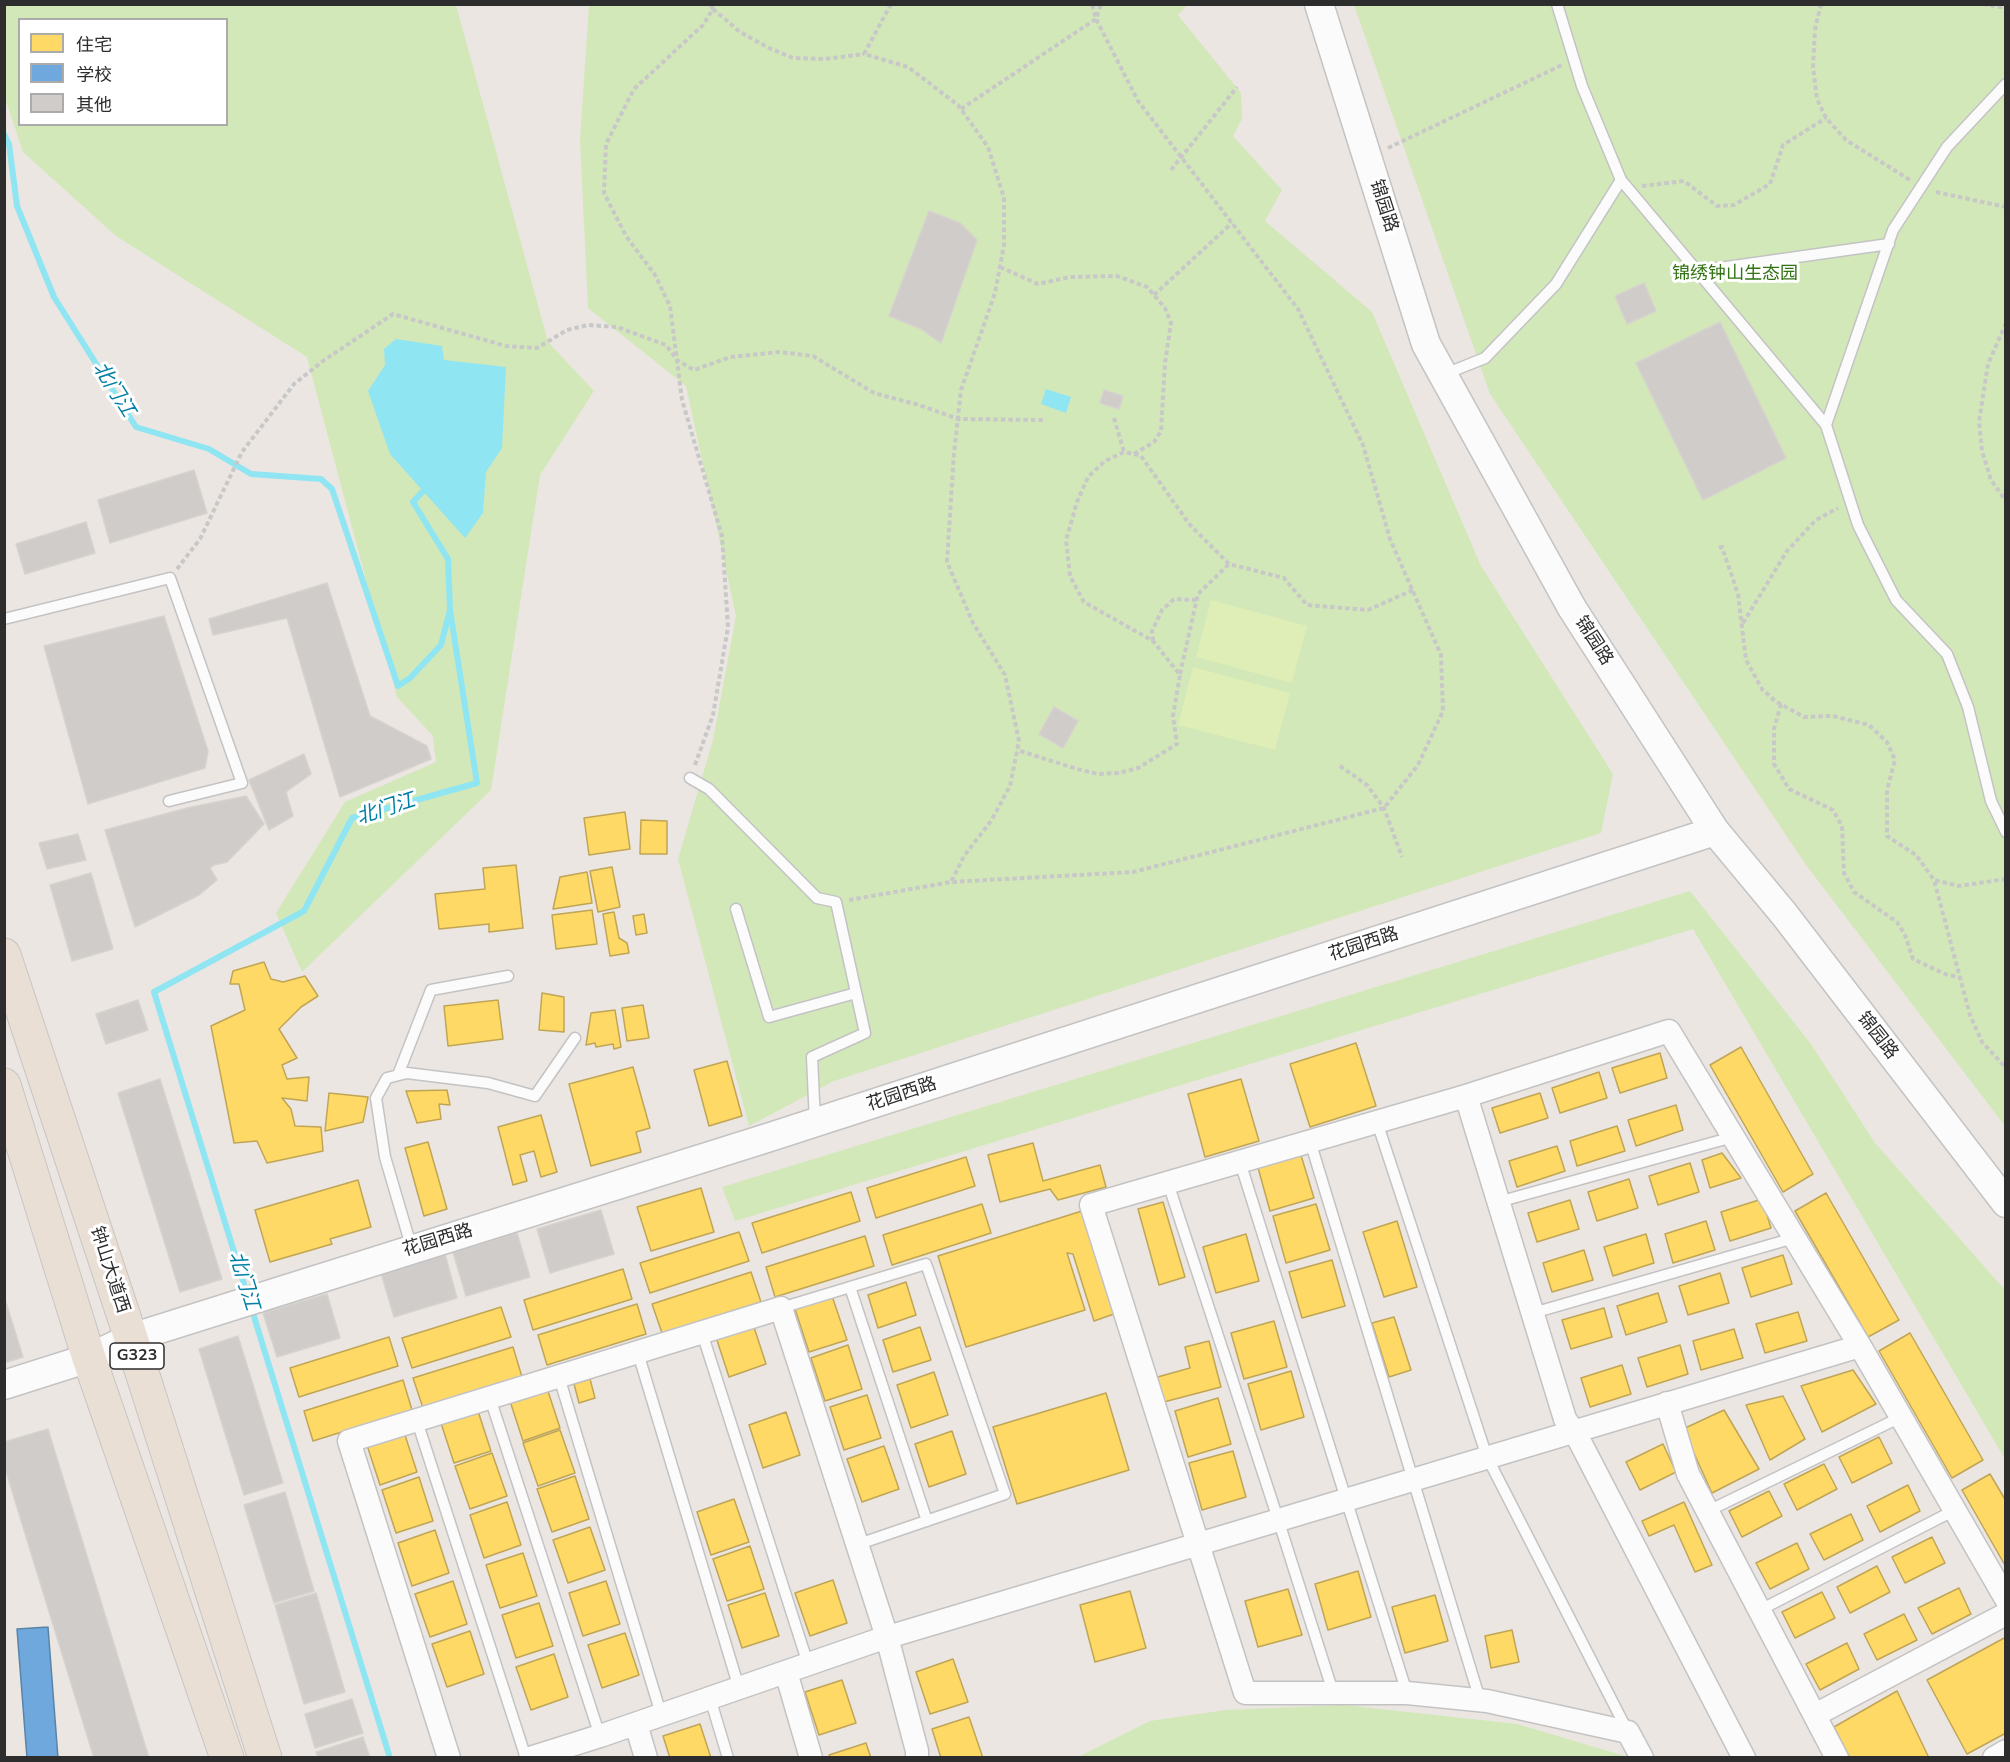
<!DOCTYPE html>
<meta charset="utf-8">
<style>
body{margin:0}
#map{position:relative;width:2010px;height:1762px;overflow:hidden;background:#ebe6e2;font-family:"Nunito Sans","Noto Sans SC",sans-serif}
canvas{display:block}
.frame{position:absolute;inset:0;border:6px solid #2d2d2d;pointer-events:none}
.legend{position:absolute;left:18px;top:18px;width:210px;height:108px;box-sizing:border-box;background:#fff;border:2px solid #ababab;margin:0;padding:8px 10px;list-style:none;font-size:18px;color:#2d2d2d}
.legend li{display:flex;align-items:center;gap:12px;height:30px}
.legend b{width:30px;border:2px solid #ababab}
</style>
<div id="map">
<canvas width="2010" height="1762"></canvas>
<div class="frame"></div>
<ul class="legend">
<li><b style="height:16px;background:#ffd966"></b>住宅</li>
<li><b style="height:16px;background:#6fa8dc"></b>学校</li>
<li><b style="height:16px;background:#d0ccc9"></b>其他</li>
</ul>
</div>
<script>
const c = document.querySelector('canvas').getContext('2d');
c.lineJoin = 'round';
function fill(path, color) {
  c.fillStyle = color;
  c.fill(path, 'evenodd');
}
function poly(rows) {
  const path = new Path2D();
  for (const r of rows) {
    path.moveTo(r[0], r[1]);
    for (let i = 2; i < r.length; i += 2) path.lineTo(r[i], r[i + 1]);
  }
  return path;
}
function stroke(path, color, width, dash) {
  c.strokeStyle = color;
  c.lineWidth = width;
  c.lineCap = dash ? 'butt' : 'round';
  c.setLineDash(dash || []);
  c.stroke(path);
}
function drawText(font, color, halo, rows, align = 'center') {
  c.font = font + ' "Nunito Sans","Noto Sans SC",sans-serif';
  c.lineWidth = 6;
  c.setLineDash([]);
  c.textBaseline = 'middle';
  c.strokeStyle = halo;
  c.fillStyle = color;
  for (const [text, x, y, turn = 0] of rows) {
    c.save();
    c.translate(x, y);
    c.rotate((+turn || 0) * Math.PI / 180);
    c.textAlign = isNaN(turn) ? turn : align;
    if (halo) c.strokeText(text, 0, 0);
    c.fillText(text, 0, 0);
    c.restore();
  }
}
fill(poly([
 [4,5,456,5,548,342,594,391,540,475,491,790,302,972,276,913,345,802,436,762,433,736,397,697,307,357,116,236,23,152,5,98],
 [20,20,226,20,226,124,20,124],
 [589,5,1187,5,1178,15,1241,93,1242,119,1233,136,1282,190,1265,221,1372,312,1481,566,1613,774,1601,833,834,1081,749,1126,678,859,713,740,736,616,686,386,588,308,580,140],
 [1354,5,2005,5,2005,1126,1806,865,1490,394],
 [1690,891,1811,1044,1875,1143,2005,1290,2005,1459,1693,929,735,1221,722,1187],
 [1344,1705,1517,1724,1628,1757,1078,1757,1150,1721,1226,1710]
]), '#d2e8b9');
fill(poly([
 [1211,600,1307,626,1292,683,1196,657],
 [1193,667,1290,693,1275,750,1178,725]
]), '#dfedb6');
fill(poly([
 [396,339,442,346,444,360,506,367,502,448,486,472,483,513,465,538,390,454,368,391,385,365,384,349],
 [1046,389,1071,397,1066,413,1041,404]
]), '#90e5f3');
const homes = poly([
 [625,812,630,849,589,855,584,818,625,812],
 [641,820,667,821,667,854,640,854,641,820],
 [516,865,523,928,489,932,489,924,439,929,435,894,485,889,483,868,516,865],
 [612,867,620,907,598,912,590,871,612,867],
 [587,872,592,903,553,909,560,877,587,872],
 [592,910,597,944,556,949,552,915,592,910],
 [614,912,619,938,627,943,629,953,610,956,603,914,614,912],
 [644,914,647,933,636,935,633,916,644,914],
 [264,962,271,979,283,982,305,976,318,996,301,1007,279,1029,297,1058,282,1065,287,1079,309,1077,307,1101,282,1098,291,1109,295,1126,321,1127,323,1151,267,1163,257,1141,234,1143,211,1026,245,1010,239,984,230,984,233,971,264,962],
 [542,993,564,997,564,1032,539,1030,542,993],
 [498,1000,503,1039,448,1046,444,1006,498,1000],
 [643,1005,649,1038,627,1041,622,1008,643,1005],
 [615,1010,621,1047,614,1049,613,1044,596,1047,595,1043,586,1045,591,1013,615,1010],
 [1356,1043,1376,1106,1310,1127,1290,1064,1356,1043],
 [1741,1047,1813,1174,1783,1192,1710,1065,1741,1047],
 [1660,1053,1667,1078,1620,1093,1612,1068,1660,1053],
 [727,1061,742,1116,709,1126,694,1070,727,1061],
 [633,1067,650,1128,636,1132,641,1152,591,1166,569,1084,633,1067],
 [1599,1072,1607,1098,1560,1113,1552,1088,1599,1072],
 [1241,1079,1259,1141,1205,1157,1188,1094,1241,1079],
 [447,1090,450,1105,439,1104,441,1119,417,1123,406,1091,447,1090],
 [329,1093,368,1097,363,1122,325,1131,329,1093],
 [1540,1093,1548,1118,1500,1133,1492,1108,1540,1093],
 [1676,1105,1683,1130,1636,1146,1628,1120,1676,1105],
 [541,1115,557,1172,541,1177,534,1151,520,1155,527,1181,513,1185,498,1127,541,1115],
 [1617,1126,1625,1151,1577,1166,1570,1141,1617,1126],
 [428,1142,447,1209,424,1216,405,1148,428,1142],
 [1033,1143,1043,1181,1100,1165,1106,1187,1058,1200,1050,1189,1000,1202,988,1155,1033,1143],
 [1557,1146,1565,1171,1517,1187,1509,1161,1557,1146],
 [1300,1152,1314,1198,1270,1211,1257,1164,1300,1152],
 [1722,1153,1741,1178,1710,1188,1702,1160,1722,1153],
 [966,1157,975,1186,876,1218,867,1188,966,1157],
 [1690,1163,1699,1192,1658,1205,1649,1176,1690,1163],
 [1629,1179,1638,1208,1597,1221,1588,1192,1629,1179],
 [358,1180,371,1227,330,1239,332,1244,270,1262,255,1210,358,1180],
 [701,1188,714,1232,651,1251,637,1207,701,1188],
 [851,1192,860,1221,762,1253,752,1223,851,1192],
 [1826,1193,1899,1320,1868,1337,1795,1211,1826,1193],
 [1762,1199,1771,1228,1730,1241,1721,1212,1762,1199],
 [1570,1200,1579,1229,1537,1242,1528,1213,1570,1200],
 [1163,1202,1185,1277,1159,1285,1138,1209,1163,1202],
 [982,1204,991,1233,892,1265,883,1235,982,1204],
 [1316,1204,1330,1250,1286,1263,1273,1216,1316,1204],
 [1082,1211,1114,1314,1094,1321,1073,1254,1067,1253,1085,1310,966,1347,938,1256,1082,1211],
 [1397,1221,1417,1287,1384,1297,1363,1232,1397,1221],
 [1706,1221,1715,1250,1673,1263,1665,1234,1706,1221],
 [739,1232,749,1261,650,1293,640,1263,739,1232],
 [1246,1234,1259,1281,1216,1293,1203,1247,1246,1234],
 [1646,1234,1654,1263,1613,1276,1604,1247,1646,1234],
 [865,1236,874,1266,775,1297,766,1267,865,1236],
 [1584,1250,1593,1280,1552,1292,1543,1263,1584,1250],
 [1783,1255,1792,1284,1751,1297,1742,1268,1783,1255],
 [1332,1260,1345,1306,1302,1318,1289,1272,1332,1260],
 [623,1269,632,1299,533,1330,524,1300,623,1269],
 [751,1272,761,1302,662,1333,652,1304,751,1272],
 [1720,1273,1729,1303,1688,1315,1679,1286,1720,1273],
 [906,1282,916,1315,878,1328,868,1295,906,1282],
 [1658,1293,1667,1322,1626,1335,1617,1306,1658,1293],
 [832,1296,847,1340,809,1352,795,1309,832,1296],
 [637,1304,646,1334,547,1365,538,1335,637,1304],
 [501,1307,511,1337,412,1368,402,1338,501,1307],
 [1604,1308,1612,1337,1571,1349,1562,1320,1604,1308],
 [1798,1312,1807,1341,1765,1353,1756,1324,1798,1312],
 [1394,1317,1411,1370,1389,1377,1372,1323,1394,1317],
 [752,1321,766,1364,729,1377,715,1334,752,1321],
 [1274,1321,1287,1367,1244,1379,1231,1333,1274,1321],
 [920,1327,931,1360,893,1372,883,1340,920,1327],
 [1734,1329,1743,1358,1701,1370,1693,1341,1734,1329],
 [1910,1333,1983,1460,1952,1478,1879,1351,1910,1333],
 [389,1337,398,1366,299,1397,290,1368,389,1337],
 [1209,1341,1221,1387,1160,1403,1154,1378,1190,1368,1185,1347,1209,1341],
 [848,1345,862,1389,825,1401,811,1358,848,1345],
 [1680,1345,1688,1374,1647,1387,1638,1358,1680,1345],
 [513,1347,522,1377,423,1408,413,1378,513,1347],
 [1622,1365,1631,1394,1590,1407,1581,1378,1622,1365],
 [1853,1370,1876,1404,1822,1432,1801,1386,1853,1370],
 [1291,1371,1304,1417,1261,1430,1248,1384,1291,1371],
 [934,1372,948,1415,911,1428,897,1385,934,1372],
 [590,1379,595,1398,579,1403,574,1384,590,1379],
 [403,1380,412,1410,313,1441,304,1411,403,1380],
 [546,1385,560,1428,523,1441,509,1398,546,1385],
 [1106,1393,1129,1470,1017,1504,993,1427,1106,1393],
 [867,1395,881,1438,844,1450,830,1407,867,1395],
 [1783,1396,1805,1439,1770,1460,1746,1405,1783,1396],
 [1218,1398,1231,1444,1188,1457,1175,1411,1218,1398],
 [477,1408,491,1451,454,1463,440,1420,477,1408],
 [1724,1410,1759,1469,1712,1493,1683,1429,1724,1410],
 [786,1412,800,1455,763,1468,749,1425,786,1412],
 [403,1429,417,1472,380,1485,366,1442,403,1429],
 [560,1430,575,1473,538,1486,523,1443,560,1430],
 [952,1431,966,1474,929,1487,915,1444,952,1431],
 [1879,1437,1892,1463,1852,1483,1839,1457,1879,1437],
 [1663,1444,1676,1472,1640,1490,1626,1462,1663,1444],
 [884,1446,899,1489,862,1502,847,1459,884,1446],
 [1233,1451,1246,1497,1202,1510,1189,1463,1233,1451],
 [492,1453,507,1496,470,1509,455,1466,492,1453],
 [1824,1464,1837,1489,1797,1510,1784,1484,1824,1464],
 [1990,1474,2006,1501,2006,1567,1962,1490,1990,1474],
 [575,1476,589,1519,552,1532,537,1489,575,1476],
 [419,1477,433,1521,396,1533,382,1490,419,1477],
 [1908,1485,1920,1511,1880,1532,1867,1506,1908,1485],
 [1769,1491,1782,1516,1742,1537,1729,1511,1769,1491],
 [734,1499,749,1542,711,1555,697,1512,734,1499],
 [507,1502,521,1545,484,1558,470,1515,507,1502],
 [1684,1502,1712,1565,1695,1572,1674,1525,1649,1536,1642,1521,1684,1502],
 [1851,1514,1863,1540,1824,1560,1810,1534,1851,1514],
 [590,1527,605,1570,568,1583,553,1540,590,1527],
 [435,1530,449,1573,412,1586,398,1543,435,1530],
 [1932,1537,1945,1563,1905,1583,1892,1557,1932,1537],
 [1797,1543,1809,1569,1770,1589,1756,1563,1797,1543],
 [750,1546,764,1589,727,1601,713,1559,750,1546],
 [523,1553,537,1596,500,1608,486,1565,523,1553],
 [1877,1566,1890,1592,1850,1613,1837,1587,1877,1566],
 [1358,1571,1371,1617,1328,1630,1315,1584,1358,1571],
 [833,1580,847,1623,810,1636,795,1593,833,1580],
 [453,1581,467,1624,430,1637,415,1594,453,1581],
 [606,1581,620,1624,583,1636,569,1593,606,1581],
 [1959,1588,1971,1614,1932,1634,1918,1608,1959,1588],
 [1288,1589,1302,1635,1258,1647,1245,1601,1288,1589],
 [1130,1591,1146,1648,1095,1662,1080,1605,1130,1591],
 [1822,1592,1835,1618,1795,1638,1782,1612,1822,1592],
 [765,1593,779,1636,742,1648,728,1605,765,1593],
 [1435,1595,1448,1641,1405,1653,1392,1607,1435,1595],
 [539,1603,553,1646,516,1658,502,1615,539,1603],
 [1904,1614,1917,1640,1877,1660,1864,1634,1904,1614],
 [1512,1630,1519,1662,1491,1668,1485,1636,1512,1630],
 [470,1631,484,1674,447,1687,432,1644,470,1631],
 [625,1633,639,1675,602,1688,588,1645,625,1633],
 [2006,1637,2006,1733,1967,1754,1927,1680,2006,1637],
 [1847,1643,1859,1669,1820,1690,1806,1664,1847,1643],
 [554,1654,568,1697,531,1710,516,1667,554,1654],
 [953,1659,968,1702,930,1714,916,1672,953,1659],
 [842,1680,856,1723,819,1735,805,1692,842,1680],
 [1897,1691,1929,1758,1850,1758,1834,1727,1897,1691],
 [969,1717,983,1758,941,1758,932,1729,969,1717],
 [700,1724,711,1758,670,1758,663,1736,700,1724],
 [866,1743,871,1758,830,1758,829,1755,866,1743]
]);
fill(homes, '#ffd966');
stroke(homes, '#c0a555', 1.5);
const schools = poly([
 [48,1627,58,1758,27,1758,17,1629,48,1627]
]);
fill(schools, '#6fa8dc');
stroke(schools, '#5b83a8', 1.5);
stroke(poly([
 [4,134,9,144,17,206,54,297,136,427,209,449,251,474,321,479,332,489,398,686,410,678,441,645,450,610,477,783,352,818,304,911,154,992,247,1294],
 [423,491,413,502,448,559,450,610],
 [251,1307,390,1758]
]), '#90e5f3', 6);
const building = poly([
 [929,211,960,223,977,240,941,343,921,329,889,316,929,211],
 [1644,283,1656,311,1627,324,1615,296,1644,283],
 [1720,322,1786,458,1703,500,1636,363,1720,322],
 [1104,390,1123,396,1119,409,1100,403,1104,390],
 [194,470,207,513,110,543,98,500,194,470],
 [86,522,95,553,25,574,16,544,86,522],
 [327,583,370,716,427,746,431,759,340,797,287,618,213,635,209,619,327,583],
 [164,616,208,751,205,768,88,804,44,646,164,616],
 [1054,707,1078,721,1063,748,1039,734,1054,707],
 [304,754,311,774,286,792,293,816,269,830,249,780,304,754],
 [246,796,264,824,227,862,214,865,210,868,217,880,199,895,135,927,105,830,187,808,246,796],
 [78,834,86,860,47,869,39,843,78,834],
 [91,873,113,949,72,961,50,885,91,873],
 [138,1000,148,1030,106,1044,96,1014,138,1000],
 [160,1079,222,1279,180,1292,118,1093,160,1079],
 [601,1210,614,1254,550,1273,537,1229,601,1210],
 [517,1233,530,1277,466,1296,453,1252,517,1233],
 [445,1254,457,1298,394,1317,381,1273,445,1254],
 [327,1294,340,1338,277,1357,263,1313,327,1294],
 [4,1296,23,1357,4,1363,4,1296],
 [238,1336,283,1483,244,1495,199,1349,238,1336],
 [48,1429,149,1758,94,1758,4,1465,4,1442,48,1429],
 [285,1492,314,1591,274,1603,244,1505,285,1492],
 [316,1593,345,1692,304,1704,275,1605,316,1593],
 [352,1699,363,1733,315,1748,305,1714,352,1699],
 [363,1737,370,1758,318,1758,316,1752,363,1737]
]);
fill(building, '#d0ccc9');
stroke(building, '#d6d2ce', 1.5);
const service = poly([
 [1557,4,1582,86,1621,180],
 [1698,271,1889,244],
 [1445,374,1485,358,1556,284,1621,180,1826,425,1893,230,1947,147,2006,84],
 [1826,425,1858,525,1896,600,1947,654,1968,707,1991,801,2006,832],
 [4,619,170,578,242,783,169,801],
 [690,778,709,789,817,898,836,902,865,1033,812,1057,815,1122],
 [736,909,769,1017,856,993],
 [398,1075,431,990,508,976],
 [1377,1122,1487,1457,1627,1730],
 [1310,1141,1480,1700],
 [1240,1162,1407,1693],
 [1168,1183,1278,1519,1333,1692],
 [1498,1202,1733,1137],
 [412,1249,385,1157,376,1098,387,1078,407,1073,488,1083,535,1096,575,1038],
 [850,1287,927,1521],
 [781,1308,926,1264,1005,1494,856,1545],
 [1533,1313,1794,1238],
 [702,1333,808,1664],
 [638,1353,739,1688],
 [559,1377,661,1714],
 [490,1398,600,1736],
 [417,1421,526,1758],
 [1708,1511,1901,1417],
 [1760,1610,1955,1510],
 [710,1698,728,1758]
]);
const minor = poly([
 [1466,1096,1565,1419,1578,1438,1744,1758],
 [1667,1403,1688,1474,1837,1758],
 [786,1672,811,1758],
 [1815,1715,2006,1614],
 [636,1724,646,1758],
 [449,1758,349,1441,781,1308,887,1637,917,1751,917,1758],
 [530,1758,600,1736,878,1640,1860,1346],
 [1642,1758,1628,1732,1487,1701,1407,1693,1245,1693,1091,1205,1466,1096,1669,1031,1860,1346,2006,1599],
 [1994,1758,2006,1751]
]);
const tertiary = poly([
 [1319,4,1426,344,1572,608,1715,831,1784,914,2006,1203],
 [4,1385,89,1358,131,1338,767,1138,1715,831]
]);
const trunk = poly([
 [4,955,131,1338,265,1758],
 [4,1085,89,1358,227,1758]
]);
stroke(service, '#c4c3c4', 13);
stroke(minor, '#c4c3c4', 25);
stroke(tertiary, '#c4c3c4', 31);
stroke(trunk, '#c6c4c3', 35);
stroke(poly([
 [891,4,864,54,908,67,958,105,988,147,1004,198,1004,245,995,293,961,390,954,453,947,562,973,623,1005,675,1019,741,1010,786,991,821,964,856,951,882],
 [1821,4,1815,29,1813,67,1817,99,1826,118,1846,140,1910,180],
 [1983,4,2006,8],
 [713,9,740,32,769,48,793,58,825,59,864,54],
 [961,109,1096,19,1101,4],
 [1388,148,1562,65],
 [1171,170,1237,87],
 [1642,186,1684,181,1717,206,1734,205,1770,184,1783,145,1826,118],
 [1936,192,2006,207],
 [1000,267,1038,284,1070,277,1117,276,1147,287,1165,308,1171,323,1165,363,1161,431,1154,442,1134,454,1124,452,1105,461,1088,477,1077,502,1066,540,1070,576,1084,602,1153,641,1180,675,1173,716,1177,744,1138,768,1119,773,1098,774,1077,769,1017,750],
 [1154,295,1232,223],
 [2006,323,1988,364,1979,422,1982,451,1991,480,2006,501],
 [1114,418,1124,452],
 [1134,454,1141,456,1190,525,1229,564,1284,578,1307,605,1368,610,1413,590],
 [1719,548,1722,547,1738,594,1746,660,1762,689,1775,701,1804,717,1833,716,1869,725,1887,742,1895,760,1887,790,1887,836,1916,855,1934,880],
 [177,569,200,539,242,452,294,384,323,361,393,314,506,346,537,348,567,330,588,325,617,327,666,345,678,361,694,370,730,357,779,352,813,356,874,393,919,405,958,419,1045,420],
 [1743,623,1787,551,1816,520,1838,508],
 [1153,641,1152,631,1162,610,1174,599,1196,600],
 [1180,674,1198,594,1229,564],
 [1781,704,1774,729,1774,764,1789,789,1833,810,1842,826,1844,873,1854,892,1897,922,1905,935,1913,959,1945,974,1961,978],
 [695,765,713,715,728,627,722,536,682,400,670,306,655,275,626,236,604,193,606,144,634,89,703,25,713,9,710,4],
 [1340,766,1367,785,1384,808,1402,857],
 [2006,879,1959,886,1934,880,1970,1015,1982,1042,2006,1068],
 [849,900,951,882,1133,872,1384,808,1418,765,1443,711,1441,655,1390,539,1363,445,1298,309,1138,101,1096,19,1092,4]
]), '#c8c8c8', 4, [4.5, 3]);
stroke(service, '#fcfbfb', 10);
stroke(minor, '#fcfbfb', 22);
stroke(tertiary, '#fcfbfb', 28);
stroke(trunk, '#eadfd4', 33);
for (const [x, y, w] of [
 [137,1356,54]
]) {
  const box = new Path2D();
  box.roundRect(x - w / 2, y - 13, w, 26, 4.5);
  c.fillStyle = '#fff';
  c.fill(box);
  stroke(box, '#2d2d2d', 1.5);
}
drawText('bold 16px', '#2d2d2d', null, [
 ["G323",137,1356]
]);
drawText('18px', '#2d2d2d', '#fff', [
 ["锦园路",1383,206,72],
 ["锦园路",1593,641,57],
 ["花园西路",1364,945,-18],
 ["锦园路",1877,1036,52],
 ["花园西路",902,1095,-18],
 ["花园西路",438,1241,-17],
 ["钟山大道西",109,1270,72]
]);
drawText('18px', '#337314', '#fff', [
 ["锦绣钟山生态园",1735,275]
]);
drawText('italic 20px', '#0280a5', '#fff', [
 ["北门江",113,390,58],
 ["北门江",386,810,-18],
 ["北门江",243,1281,73]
]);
</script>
